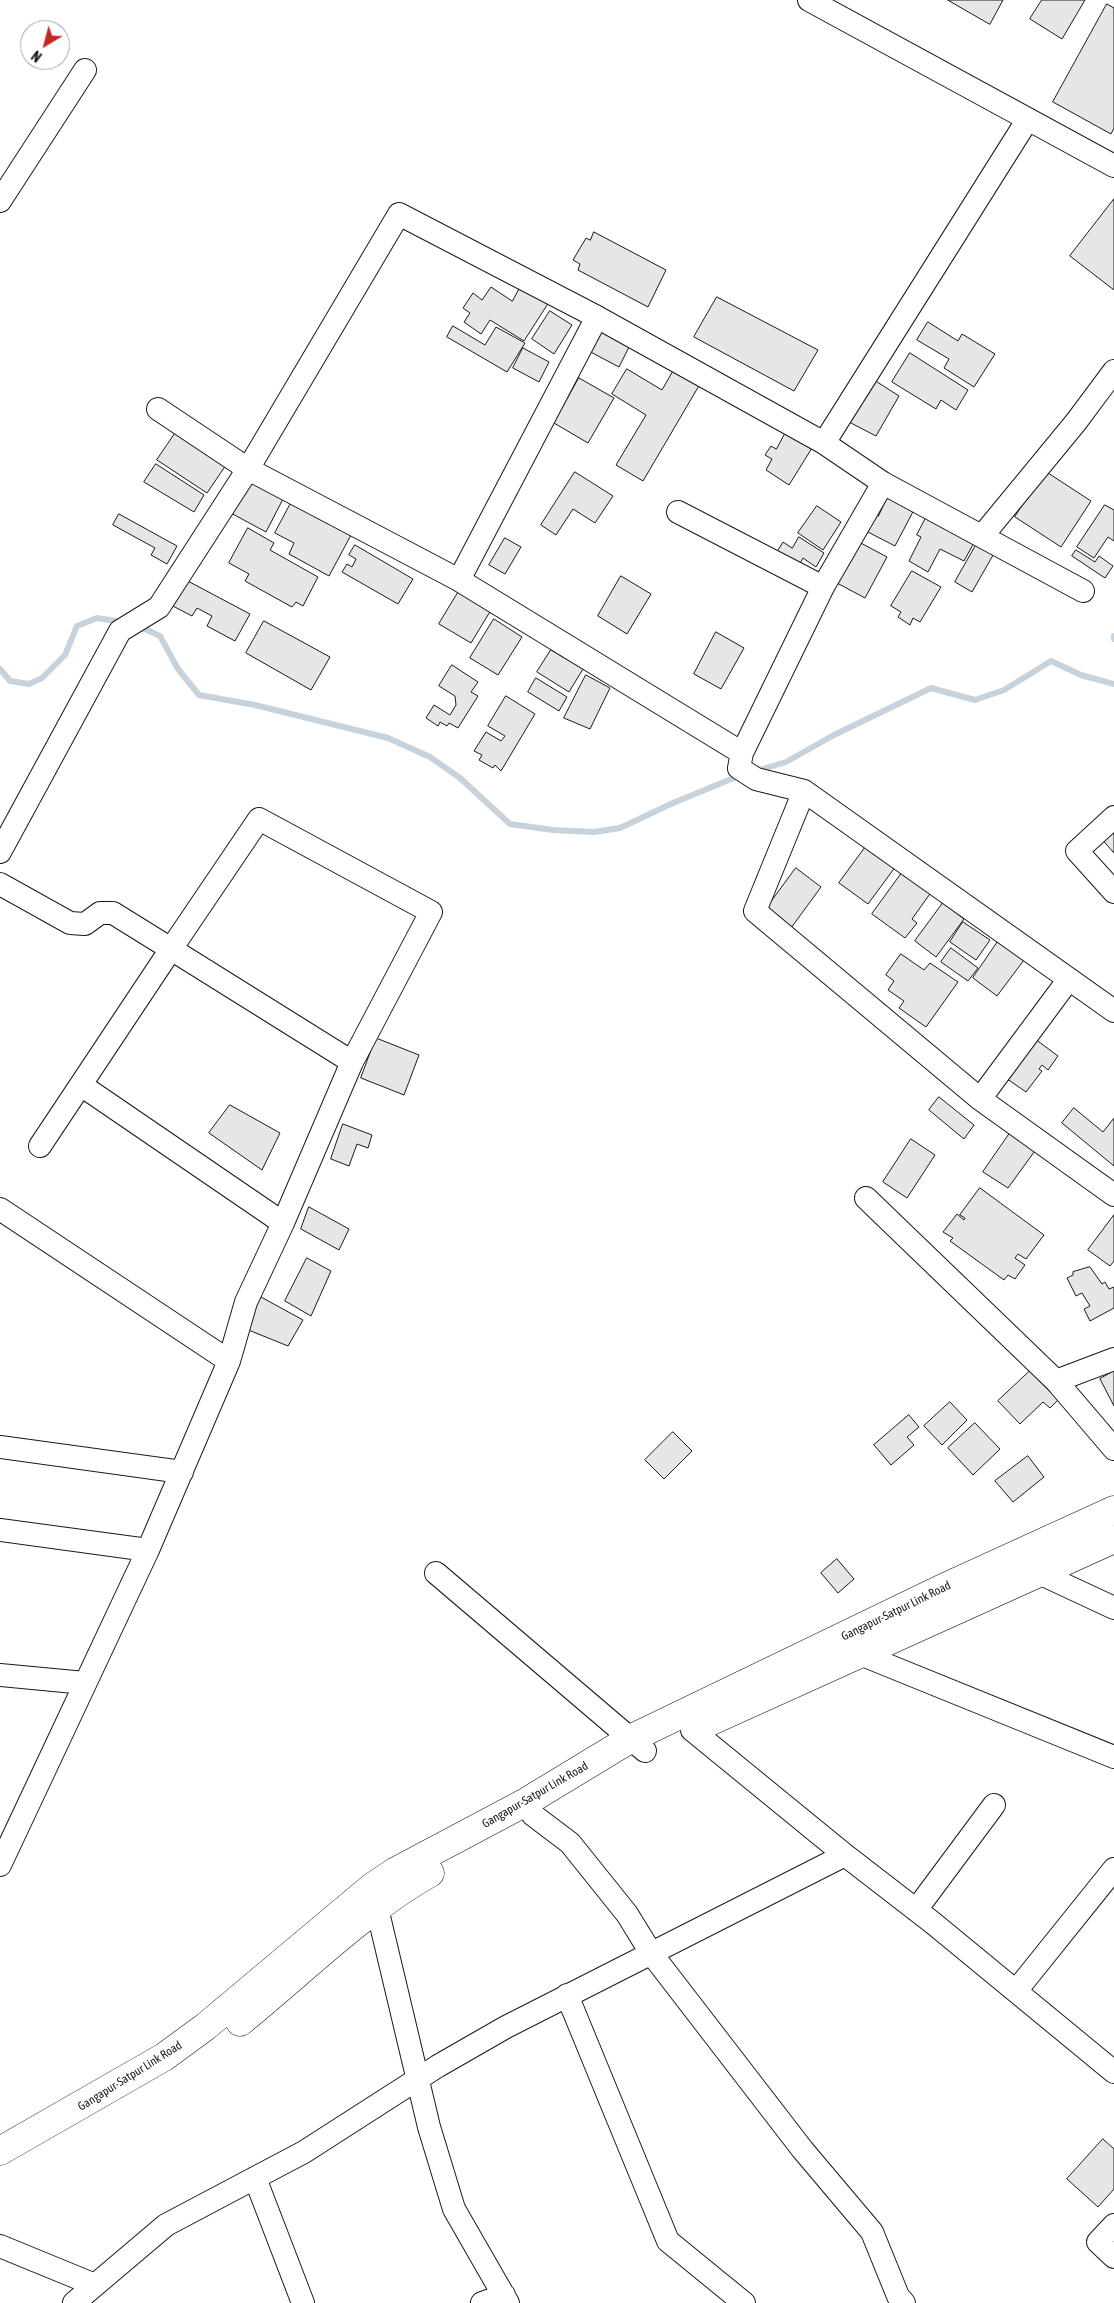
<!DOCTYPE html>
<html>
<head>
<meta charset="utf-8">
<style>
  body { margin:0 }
  #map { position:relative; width:1114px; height:2303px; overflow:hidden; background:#fff; font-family:"Asap Condensed",sans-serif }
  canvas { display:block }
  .north { position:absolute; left:20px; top:20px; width:50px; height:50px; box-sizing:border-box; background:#fff; border:1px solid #a3a3a3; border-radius:50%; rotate:217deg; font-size:14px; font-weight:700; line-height:20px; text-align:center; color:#1a1a1a }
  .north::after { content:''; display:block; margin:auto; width:18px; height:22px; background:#c62828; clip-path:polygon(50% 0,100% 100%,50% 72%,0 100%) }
</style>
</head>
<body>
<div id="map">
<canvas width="1114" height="2303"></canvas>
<div class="north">N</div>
</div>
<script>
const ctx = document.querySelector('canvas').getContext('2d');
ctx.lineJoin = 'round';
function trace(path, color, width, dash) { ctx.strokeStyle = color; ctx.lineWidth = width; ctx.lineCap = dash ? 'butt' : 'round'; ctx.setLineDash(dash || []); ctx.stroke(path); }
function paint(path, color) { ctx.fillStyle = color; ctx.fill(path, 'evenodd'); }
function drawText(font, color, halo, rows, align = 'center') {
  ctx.font = font + ' "Asap Condensed",sans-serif'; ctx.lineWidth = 4; ctx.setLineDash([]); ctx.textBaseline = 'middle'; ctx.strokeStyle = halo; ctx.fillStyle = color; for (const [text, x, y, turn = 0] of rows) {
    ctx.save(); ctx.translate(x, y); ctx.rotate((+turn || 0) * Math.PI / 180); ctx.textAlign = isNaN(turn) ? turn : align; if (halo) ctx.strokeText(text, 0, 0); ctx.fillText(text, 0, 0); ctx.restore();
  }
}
const stream = new Path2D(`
  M 138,626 L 160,636 L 178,669 L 199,695 L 255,705 L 388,738 L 430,757 L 460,778 L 510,824 L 553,830 L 594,832 L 620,828 L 673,803 L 741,775
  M 1114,636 L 1114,639
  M 0,669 L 10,681 L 29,684 L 42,678 L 65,655 L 77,626 L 97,618 L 121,622
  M 756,771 L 786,762 L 834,735 L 931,688 L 975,700 L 1004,690 L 1051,661 L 1081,675 L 1114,684`);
const building = new Path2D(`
  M 948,0 L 1003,0 L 990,24 Z
  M 1042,0 L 1085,0 L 1062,39 L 1030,19 Z
  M 1107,4 L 1114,8 L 1114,128 L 1111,134 L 1053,102 Z
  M 1114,199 L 1114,290 L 1070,256 Z
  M 594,232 L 666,270 L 648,307 L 578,270 L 580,264 L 573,260 L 586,238 L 590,240 Z
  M 522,284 L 549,302 L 524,341 L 490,320 L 481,334 L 464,322 L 470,313 L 463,308 L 473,293 L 482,300 L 491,287 L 512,301 Z
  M 717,297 L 818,350 L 794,391 L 694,337 Z
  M 550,311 L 572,325 L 554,354 L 532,339 Z
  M 928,322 L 958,341 L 962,334 L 995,354 L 974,387 L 944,368 L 949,359 L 917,340 Z
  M 453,326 L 485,345 L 496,327 L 525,343 L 507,372 L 447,337 Z
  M 601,327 L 631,343 L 619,367 L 585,349 Z
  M 523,348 L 549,362 L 539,382 L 513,368 Z
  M 910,353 L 968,390 L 956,410 L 941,400 L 936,409 L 892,382 Z
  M 627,369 L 662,390 L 674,369 L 700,384 L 643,481 L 616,465 L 646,415 L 612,394 Z
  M 579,378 L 614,398 L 588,443 L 554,423 Z
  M 871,378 L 899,396 L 876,436 L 847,421 Z
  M 176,432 L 226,465 L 207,493 L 157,460 Z
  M 786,432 L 812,448 L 789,485 L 766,470 L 772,459 L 765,455 L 771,446 L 776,449 Z
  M 156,464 L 204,495 L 194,512 L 144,482 Z
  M 1045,471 L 1091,501 L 1061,547 L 1015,517 Z
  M 575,472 L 613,496 L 595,523 L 573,509 L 556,535 L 541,525 Z
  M 246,479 L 283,499 L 266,532 L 229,512 Z
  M 890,492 L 916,506 L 895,546 L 866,531 L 875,514 L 878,516 Z
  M 291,503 L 351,535 L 329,576 L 289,554 L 294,543 L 275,533 Z
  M 1105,505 L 1114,510 L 1114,541 L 1108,537 L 1094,558 L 1077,547 Z
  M 817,506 L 841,522 L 823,550 L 798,533 Z
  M 929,512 L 977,537 L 964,561 L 940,549 L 928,572 L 909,561 L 921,537 L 917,535 Z
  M 119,514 L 177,546 L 167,564 L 151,555 L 155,548 L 113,525 Z
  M 248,528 L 274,543 L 270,550 L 318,577 L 303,606 L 296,602 L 292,607 L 245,581 L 249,574 L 229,563 Z
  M 799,537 L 824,553 L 816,567 L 803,558 L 797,569 L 775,555 L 783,542 L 792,548 Z
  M 505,538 L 521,547 L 505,574 L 489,565 Z
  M 979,540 L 996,550 L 972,592 L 955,582 Z
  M 859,542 L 887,557 L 865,598 L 837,583 Z
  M 355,545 L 413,579 L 398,604 L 342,572 L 347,564 L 352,567 L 356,559 L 349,555 Z
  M 1076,550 L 1095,562 L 1099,556 L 1113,566 L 1105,578 L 1072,556 Z
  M 912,571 L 941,587 L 920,622 L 913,618 L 910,625 L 898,617 L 901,612 L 891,606 Z
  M 621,576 L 651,594 L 627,634 L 598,616 Z
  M 184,579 L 250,614 L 235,641 L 207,626 L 212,616 L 197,608 L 192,616 L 171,605 Z
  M 459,591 L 491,610 L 471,643 L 439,624 Z
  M 494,619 L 522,637 L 498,675 L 470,658 Z
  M 264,621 L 330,657 L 311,690 L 246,653 Z
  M 716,632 L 744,648 L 721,689 L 694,674 Z
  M 551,650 L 583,669 L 569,692 L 537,672 Z
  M 452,665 L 478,682 L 471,692 L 478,696 L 458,728 L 449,723 L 447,726 L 440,722 L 438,726 L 426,718 L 434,705 L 450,715 L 456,705 L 455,696 L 439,686 Z
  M 586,675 L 610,688 L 590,729 L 564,718 Z
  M 536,678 L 567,697 L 559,711 L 528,692 Z
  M 506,696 L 535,714 L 501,771 L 495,765 L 493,768 L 479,760 L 482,755 L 474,751 L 486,732 L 501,741 L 505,736 L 488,726 Z
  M 1114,827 L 1114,853 L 1100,837 Z
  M 867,845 L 896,866 L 868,904 L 839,883 Z
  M 796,868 L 821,887 L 791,928 L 766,909 Z
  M 904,870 L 932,891 L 912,919 L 917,923 L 905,938 L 872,914 Z
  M 943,903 L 964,919 L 936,957 L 915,941 Z
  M 963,922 L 990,940 L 976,960 L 950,942 Z
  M 1001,937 L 1027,956 L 997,996 L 973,978 Z
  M 951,948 L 978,968 L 968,981 L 941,962 Z
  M 901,954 L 924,970 L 930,963 L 958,982 L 926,1027 L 899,1008 L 904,1001 L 888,990 L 894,981 L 886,975 Z
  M 1031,1036 L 1058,1056 L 1048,1070 L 1042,1065 L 1039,1069 L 1042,1071 L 1026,1092 L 1003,1076 Z
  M 376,1038 L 419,1055 L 404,1095 L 361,1078 Z
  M 939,1097 L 974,1125 L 964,1139 L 929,1110 Z
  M 230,1105 L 280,1133 L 262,1170 L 209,1133 Z
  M 1074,1108 L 1103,1132 L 1114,1118 L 1114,1166 L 1062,1123 Z
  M 343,1124 L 372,1135 L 368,1148 L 357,1144 L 349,1166 L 331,1159 Z
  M 1012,1130 L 1037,1148 L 1008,1188 L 983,1172 Z
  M 911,1139 L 935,1155 L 907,1198 L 883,1182 Z
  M 980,1188 L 1044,1235 L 1026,1259 L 1018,1254 L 1015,1258 L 1025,1265 L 1015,1279 L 1008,1275 L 1004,1280 L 950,1241 L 953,1238 L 943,1232 L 957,1214 L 964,1220 L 965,1218 L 960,1215 Z
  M 309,1207 L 349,1229 L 339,1250 L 301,1229 Z
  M 1114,1215 L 1114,1261 L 1110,1266 L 1088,1250 Z
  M 307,1258 L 331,1271 L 311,1316 L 285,1301 Z
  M 1090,1267 L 1102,1284 L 1105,1282 L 1109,1289 L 1114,1287 L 1114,1308 L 1090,1321 L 1084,1309 L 1090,1306 L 1082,1293 L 1076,1296 L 1067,1278 L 1073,1275 L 1073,1272 Z
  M 261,1297 L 303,1320 L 288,1346 L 246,1329 Z
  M 1030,1371 L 1058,1400 L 1050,1408 L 1043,1402 L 1020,1424 L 998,1401 Z
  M 1114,1371 L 1114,1406 L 1100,1379 Z
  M 950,1402 L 967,1420 L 942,1445 L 924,1426 Z
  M 909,1415 L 919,1427 L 907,1437 L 914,1445 L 891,1465 L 874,1445 Z
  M 975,1423 L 1000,1449 L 973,1475 L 948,1448 Z
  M 673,1432 L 692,1451 L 664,1479 L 645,1460 Z
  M 1028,1456 L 1044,1477 L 1013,1502 L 995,1481 Z
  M 837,1559 L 854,1579 L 838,1593 L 821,1573 Z
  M 1103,2139 L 1114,2149 L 1114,2189 L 1098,2207 L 1067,2179 Z`);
const minor = new Path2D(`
  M 809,0 L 1114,166
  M 0,201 L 85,70
  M 158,409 L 248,469 L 459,580 L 742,753 L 739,768 L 756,779 L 804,791 L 1114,1011
  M 824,443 L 1028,119
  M 678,512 L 823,587
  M 983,535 L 1076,422 L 1114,371
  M 459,580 L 597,317
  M 742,753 L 823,587 L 883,483
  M 804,791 L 755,911 L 980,1099 L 1114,1195
  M 1114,817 L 1077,851 L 1114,892
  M 0,852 L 120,631 L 159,607 L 248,469 L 399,214 L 597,317 L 824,443 L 883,483 L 1083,591
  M 0,884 L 70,923 L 85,924 L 100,913 L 113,913 L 171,949 L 40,1146
  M 81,1085 L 283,1223
  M 980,1099 L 1069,979
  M 866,1198 L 1056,1381 L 1114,1449
  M 0,1209 L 229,1361
  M 1056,1381 L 1114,1359
  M 0,1447 L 182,1472
  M 0,1530 L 148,1550
  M 1033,1563 L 1039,1573 L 1114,1608
  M 436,1573 L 645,1751
  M 860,1654 L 1114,1757
  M 0,1675 L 85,1683
  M 692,1730 L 845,1855 L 933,1923 L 1114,2072
  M 526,1802 L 533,1815 L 570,1843 L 627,1914 L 651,1953 L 802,2149 L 872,2232 L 898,2296 L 904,2303
  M 0,1865 L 148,1550 L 229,1361 L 246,1302 L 283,1223 L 352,1062 L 431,912 L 259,819 L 171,949 L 352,1062
  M 377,1908 L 429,2127 L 454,2209 L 508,2303
  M 916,1910 L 994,1805
  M 1016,1991 L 1114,1869
  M 567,1995 L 668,2241 L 744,2303
  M 255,2178 L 303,2303
  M 1114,2225 L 1098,2242 L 1114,2257
  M 0,2246 L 95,2285
  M 74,2303 L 166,2225 L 304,2152 L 438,2066 L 506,2027 L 845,1855
  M 482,2303 L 504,2295`);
const major = new Path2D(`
  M 698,1727 L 1114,1539
  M 240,2022 C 302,1972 361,1912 430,1873
  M 0,2151 L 164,2057 L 205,2027 L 372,1887 L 396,1871 L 526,1802 L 630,1739 L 945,1587 L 1114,1510`);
const streetNames = [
  ["Gangapur-Satpur Link Road",896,1611,-26],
  ["Gangapur-Satpur Link Road",535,1795,-30],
  ["Gangapur-Satpur Link Road",130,2076,-32]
];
trace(stream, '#c6d2dc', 6);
paint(building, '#e6e6e6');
trace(building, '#1a1a1a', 1);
trace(minor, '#1a1a1a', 24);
trace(major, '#1a1a1a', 29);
trace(minor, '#fff', 22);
trace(major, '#fff', 28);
drawText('12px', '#1a1a1a', '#fff', streetNames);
</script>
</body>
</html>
